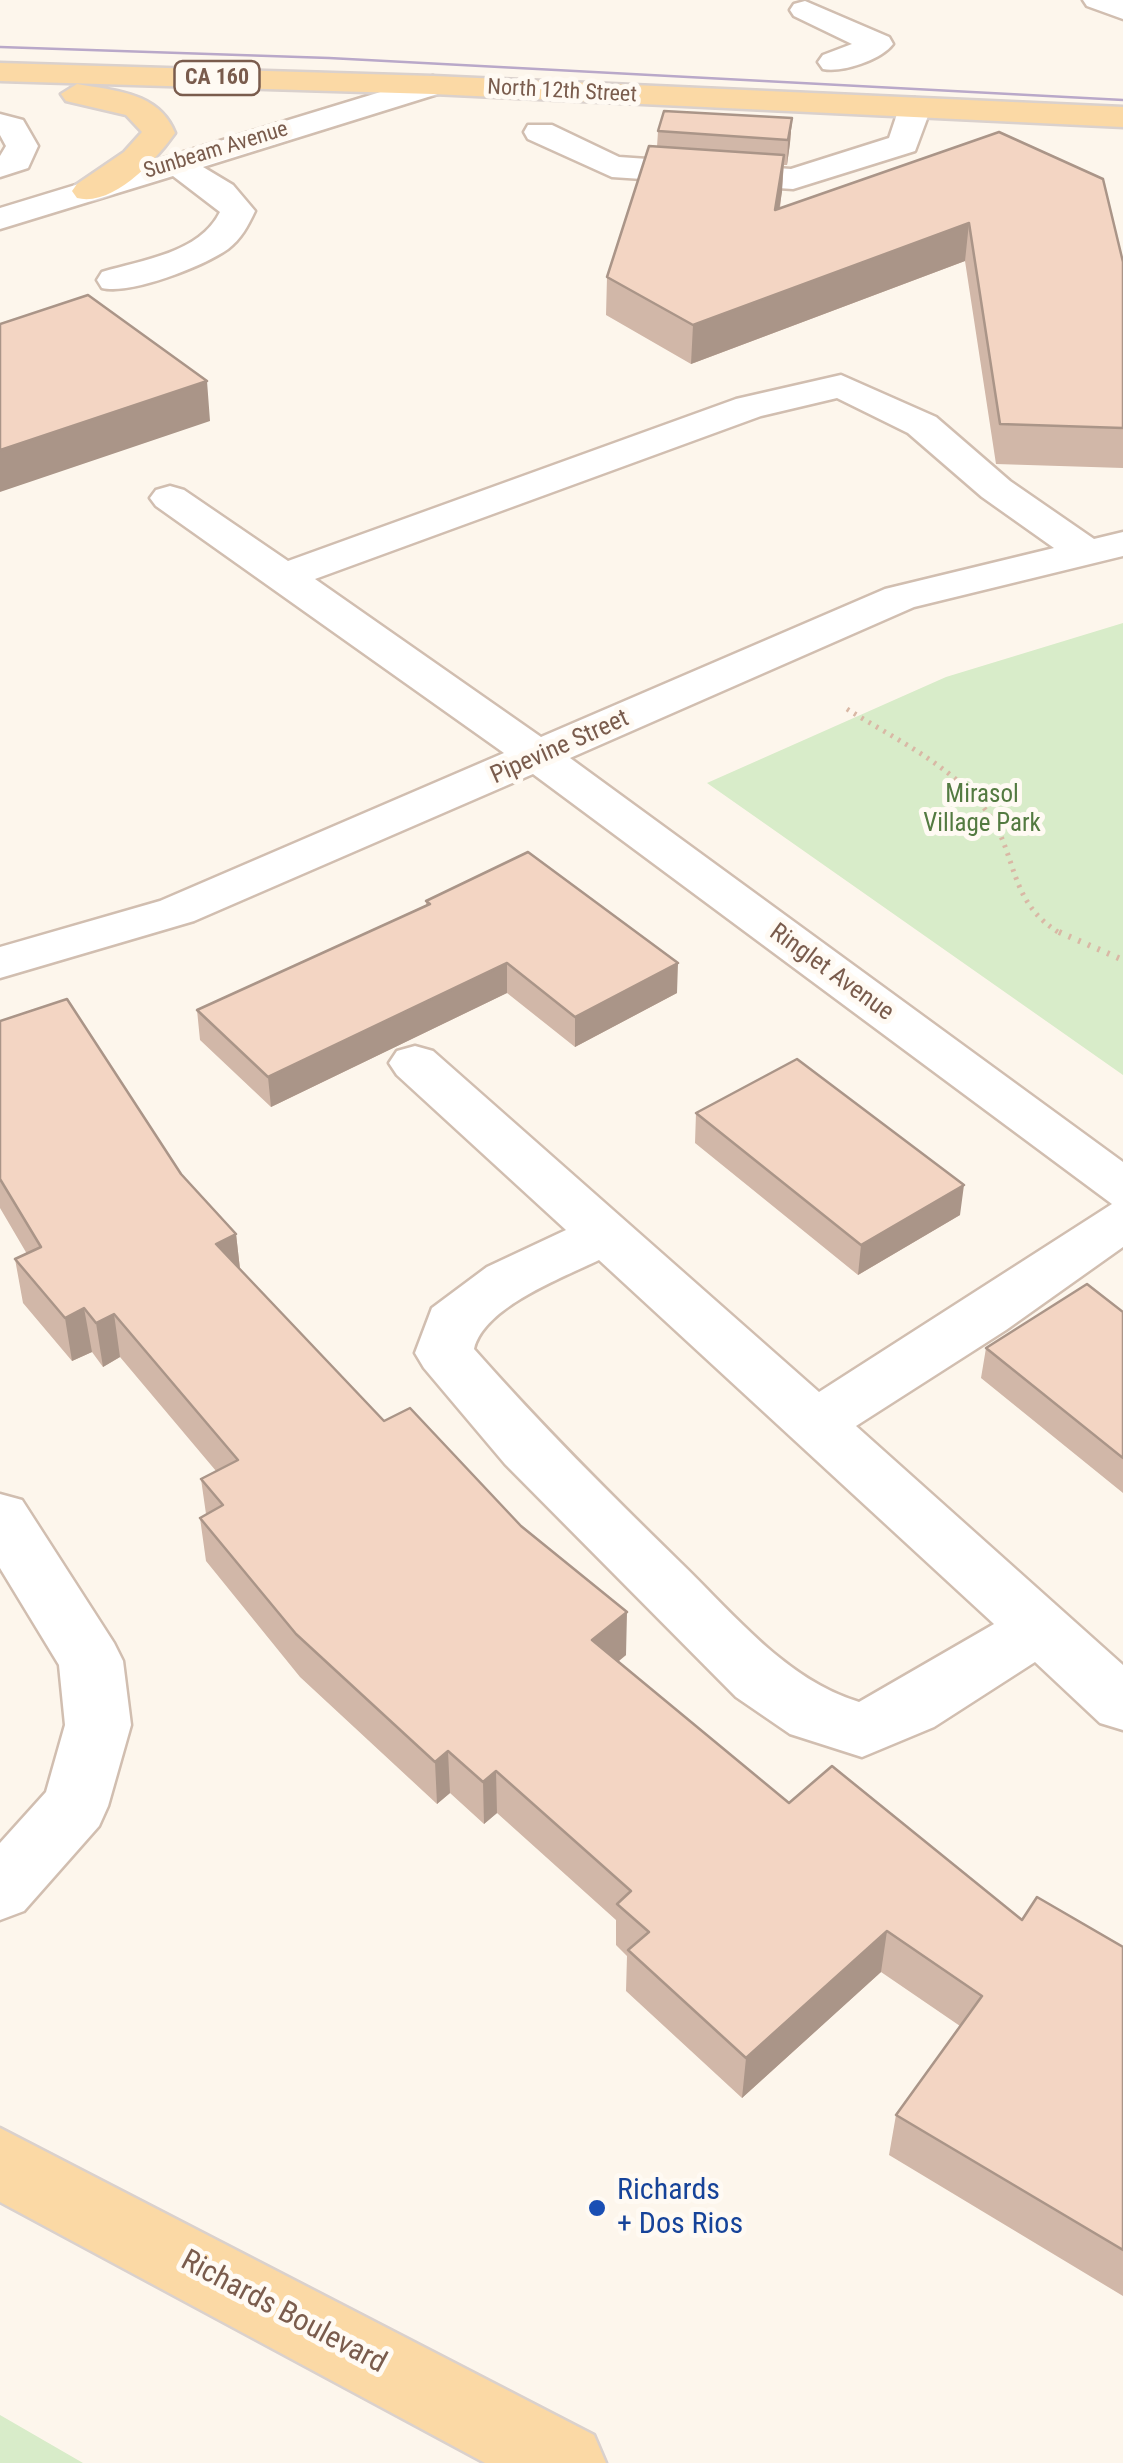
<!DOCTYPE html>
<html>
<head>
<meta charset="utf-8">
<style>
  body { margin:0 }
  canvas { display:block; background:#fdf6ec }
</style>
</head>
<body>
<canvas width="1123" height="2463"></canvas>
<script>
const ctx = document.querySelector('canvas').getContext('2d');
ctx.lineJoin = 'round';
function paint(path, color) { ctx.fillStyle = color; ctx.fill(path, 'evenodd'); }
function trace(path, color, width, dash) { ctx.strokeStyle = color; ctx.lineWidth = width; ctx.lineCap = dash ? 'butt' : 'round'; ctx.setLineDash(dash || []); ctx.stroke(path); }
function drawText(font, color, halo, rows, align = 'center') {
  ctx.font = font + ' "Roboto Condensed",sans-serif'; ctx.lineWidth = 10; ctx.setLineDash([]); ctx.textBaseline = 'middle'; ctx.strokeStyle = halo; ctx.fillStyle = color; for (const [text, x, y, turn = 0] of rows) {
    ctx.save(); ctx.translate(x, y); ctx.rotate((+turn || 0) * Math.PI / 180); ctx.textAlign = isNaN(turn) ? turn : align; if (halo) ctx.strokeText(text, 0, 0); ctx.fillText(text, 0, 0); ctx.restore();
  }
}
const green = new Path2D(`
  M 1123,623 L 1123,1075 L 707,783 L 946,677 Z
  M 0,2415 L 83,2463 L 0,2463 Z`);
const pathFar1 = new Path2D(`
  M 847,709 C 893,738 949,764 984,808 C 1020,853 1005,902 1063,935`);
const path = new Path2D(`
  M 1059,932 L 1123,960`);
const minor = new Path2D(`
  M 1083,0 L 1123,0 L 1123,19 L 1087,6 Z
  M 805,1 L 889,37 L 893,44 C 881,60 842,73 823,69 L 818,62 L 823,55 L 852,44 L 794,16 L 790,10 L 794,4 Z
  M 433,76 L 449,85 L 444,92 L 203,167 L 233,185 L 255,211 C 248,226 241,239 228,249 C 204,266 131,295 102,288 L 97,280 L 102,272 C 142,260 200,253 220,212 L 173,176 L 0,229 L 0,208 Z
  M 915,98 L 931,108 L 915,151 L 793,189 L 612,177 L 528,139 L 524,132 L 528,125 L 552,125 L 619,157 L 791,169 L 889,138 L 899,108 Z
  M 0,114 L 23,120 L 38,146 L 28,168 L 0,177 L 0,156 L 6,146 L 0,135 Z
  M 841,375 L 936,417 L 1010,481 L 1094,539 L 1123,532 L 1123,556 L 914,607 L 570,758 L 1123,1162 L 1123,1247 L 1006,1330 L 856,1426 L 1123,1665 L 1123,1730 L 1100,1723 L 1035,1662 L 934,1727 L 862,1757 L 790,1734 L 736,1697 L 505,1464 L 424,1368 L 415,1353 L 432,1308 L 487,1267 L 566,1230 L 397,1075 L 389,1063 L 397,1051 L 415,1046 L 433,1051 L 819,1392 L 1112,1204 L 533,774 L 194,921 L 0,978 L 0,947 L 160,901 L 504,753 L 156,506 L 150,498 L 156,490 L 170,486 L 184,490 L 288,561 L 736,399 ZM 837,398 L 908,433 L 982,497 L 1054,548 L 885,589 L 541,737 L 315,579 L 761,416 ZM 599,1260 L 994,1624 L 859,1702 C 786,1680 734,1614 681,1563 C 609,1493 540,1424 474,1349 C 484,1307 562,1278 599,1260 Z
  M 0,1494 L 22,1500 L 114,1643 L 123,1661 L 131,1725 L 108,1806 L 99,1826 L 24,1911 L 0,1920 L 0,1843 L 46,1792 L 65,1725 L 59,1665 L 0,1568 Z`);
const major = new Path2D(`
  M 0,63 L 433,76 L 1123,107 L 1123,127 L 433,94 L 0,81 Z
  M 77,84 C 115,91 159,92 175,133 C 156,160 113,207 77,198 L 72,191 L 77,184 L 124,152 L 142,132 L 126,115 L 66,101 L 61,94 Z
  M 0,2128 L 594,2435 L 606,2463 L 485,2463 L 0,2202 Z`);
const tram = new Path2D(`
  M 0,47 L 329,58 L 1123,100`);
const wall = new Path2D(`
  M 792,118 L 790,143 L 787,165 L 784,165 L 780,209 L 999,132 L 1123,262 L 1123,468 L 996,464 L 965,261 L 691,364 L 606,315 L 607,277 L 657,147 L 658,131 Z
  M 426,901 L 677,993 L 575,1047 L 507,993 L 271,1107 L 200,1040 L 197,1010 L 426,905 Z
  M 0,1021 L 181,1174 L 236,1234 L 240,1269 L 384,1421 L 626,1655 L 618,1662 L 789,1803 L 1022,1920 L 1123,1947 L 1123,2296 L 889,2155 L 896,2115 L 960,2026 L 881,1972 L 742,2098 L 626,1991 L 627,1956 L 616,1945 L 616,1920 L 497,1813 L 484,1824 L 450,1793 L 437,1804 L 300,1677 L 206,1561 L 200,1518 L 206,1514 L 201,1479 L 216,1471 L 120,1357 L 103,1367 L 92,1352 L 72,1361 L 23,1303 L 15,1259 L 27,1254 L 0,1208 Z
  M 696,1113 L 960,1215 L 858,1275 L 695,1143 Z
  M 1123,1312 L 1123,1493 L 981,1378 L 986,1348 Z`);
const shadedWall = new Path2D(`
  M 792,118 L 790,143 L 787,165 L 788,140 Z
  M 784,155 L 782,192 L 773,248 L 775,210 Z
  M 969,223 L 965,261 L 691,364 L 693,325 Z
  M 207,381 L 210,421 L 0,492 L 0,450 Z
  M 507,963 L 507,993 L 271,1107 L 268,1077 Z
  M 678,963 L 677,993 L 575,1047 L 575,1017 Z
  M 964,1185 L 960,1215 L 858,1275 L 861,1245 Z
  M 236,1234 L 241,1278 L 216,1244 Z
  M 84,1308 L 92,1352 L 72,1361 L 65,1318 Z
  M 114,1314 L 120,1357 L 103,1367 L 96,1323 Z
  M 627,1612 L 626,1655 L 591,1683 L 592,1640 Z
  M 448,1751 L 450,1793 L 437,1804 L 435,1762 Z
  M 496,1771 L 497,1813 L 484,1824 L 483,1782 Z
  M 887,1931 L 881,1972 L 742,2098 L 746,2058 Z`);
const building = new Path2D(`
  M 664,111 L 792,118 L 788,140 L 658,131 Z
  M 999,132 L 1103,179 L 1123,262 L 1123,428 L 1000,424 L 969,223 L 693,325 L 607,277 L 649,146 L 784,155 L 775,210 Z
  M 88,295 L 207,381 L 0,450 L 0,324 Z
  M 528,852 L 678,963 L 575,1017 L 507,963 L 268,1077 L 197,1010 L 430,904 L 426,901 Z
  M 67,999 L 181,1174 L 236,1234 L 216,1244 L 384,1421 L 410,1408 L 521,1526 L 627,1612 L 592,1640 L 789,1803 L 832,1766 L 1022,1920 L 1037,1897 L 1123,1947 L 1123,2250 L 896,2115 L 982,1996 L 887,1931 L 746,2058 L 628,1950 L 649,1932 L 617,1904 L 631,1891 L 496,1771 L 483,1782 L 448,1751 L 435,1762 L 296,1634 L 200,1518 L 223,1505 L 201,1479 L 238,1460 L 114,1314 L 96,1323 L 84,1308 L 65,1318 L 15,1259 L 41,1247 L 0,1179 L 0,1021 Z
  M 797,1059 L 964,1185 L 861,1245 L 696,1113 Z
  M 1087,1284 L 1123,1312 L 1123,1458 L 986,1348 Z`);
const markers = [
  [597,2208,10,"#1a4fb4"]
];
const shields = [
  [217,78,85]
];
const shieldNames = [
  ["CA 160",217,78]
];
const farStreetnames = [
  ["North 12th Street",562,92,3],
  ["Sunbeam Avenue",216,151,-17]
];
const streetNames = [
  ["Pipevine Street",560,748,-24],
  ["Ringlet Avenue",831,973,36]
];
const parkNames = [
  ["Mirasol",982,796],
  ["Village Park",982,825]
];
const nearTransitnames = [
  ["Richards",617,2191],
  ["+ Dos Rios",617,2225]
];
const nearStreetnames = [
  ["Richards Boulevard",283,2313,28]
];
paint(green, '#d8ecc9');
trace(minor, '#d1beb0', 5);
trace(major, '#dad1cd', 5);
trace(pathFar1, '#d9b8a5', 5, [2.5, 6]);
trace(path, '#d9b8a5', 6, [2.5, 8]);
paint(minor, '#fff');
paint(major, '#fbd9a5');
trace(tram, '#b9a8c9', 2.5);
paint(wall, '#d1b7a8');
paint(shadedWall, '#aa9588');
paint(building, '#f3d5c3');
trace(building, '#aa9588', 2.5);
for (const [x, y, r, color] of markers) { const dot = new Path2D(); dot.arc(x, y, r, 0, 2 * Math.PI); ctx.fillStyle = color; ctx.fill(dot); trace(dot, '#fffaf3', 4); }
for (const [x, y, w] of shields) { const box = new Path2D(); box.roundRect(x - w / 2, y - 17, w, 34, 8); ctx.fillStyle = '#fffaf3'; ctx.fill(box); trace(box, '#7a5c4d', 2.5); }
drawText('bold 22px', '#7a5c4d', null, shieldNames);
drawText('22px', '#7a5c4d', '#fffaf3', farStreetnames);
drawText('25px', '#7a5c4d', '#fffaf3', streetNames);
drawText('25px', '#537a41', '#fffaf3', parkNames);
drawText('30px', '#164399', '#fffaf3', nearTransitnames, 'left');
drawText('30px', '#7a5c4d', '#fffaf3', nearStreetnames);
</script>
</body>
</html>
